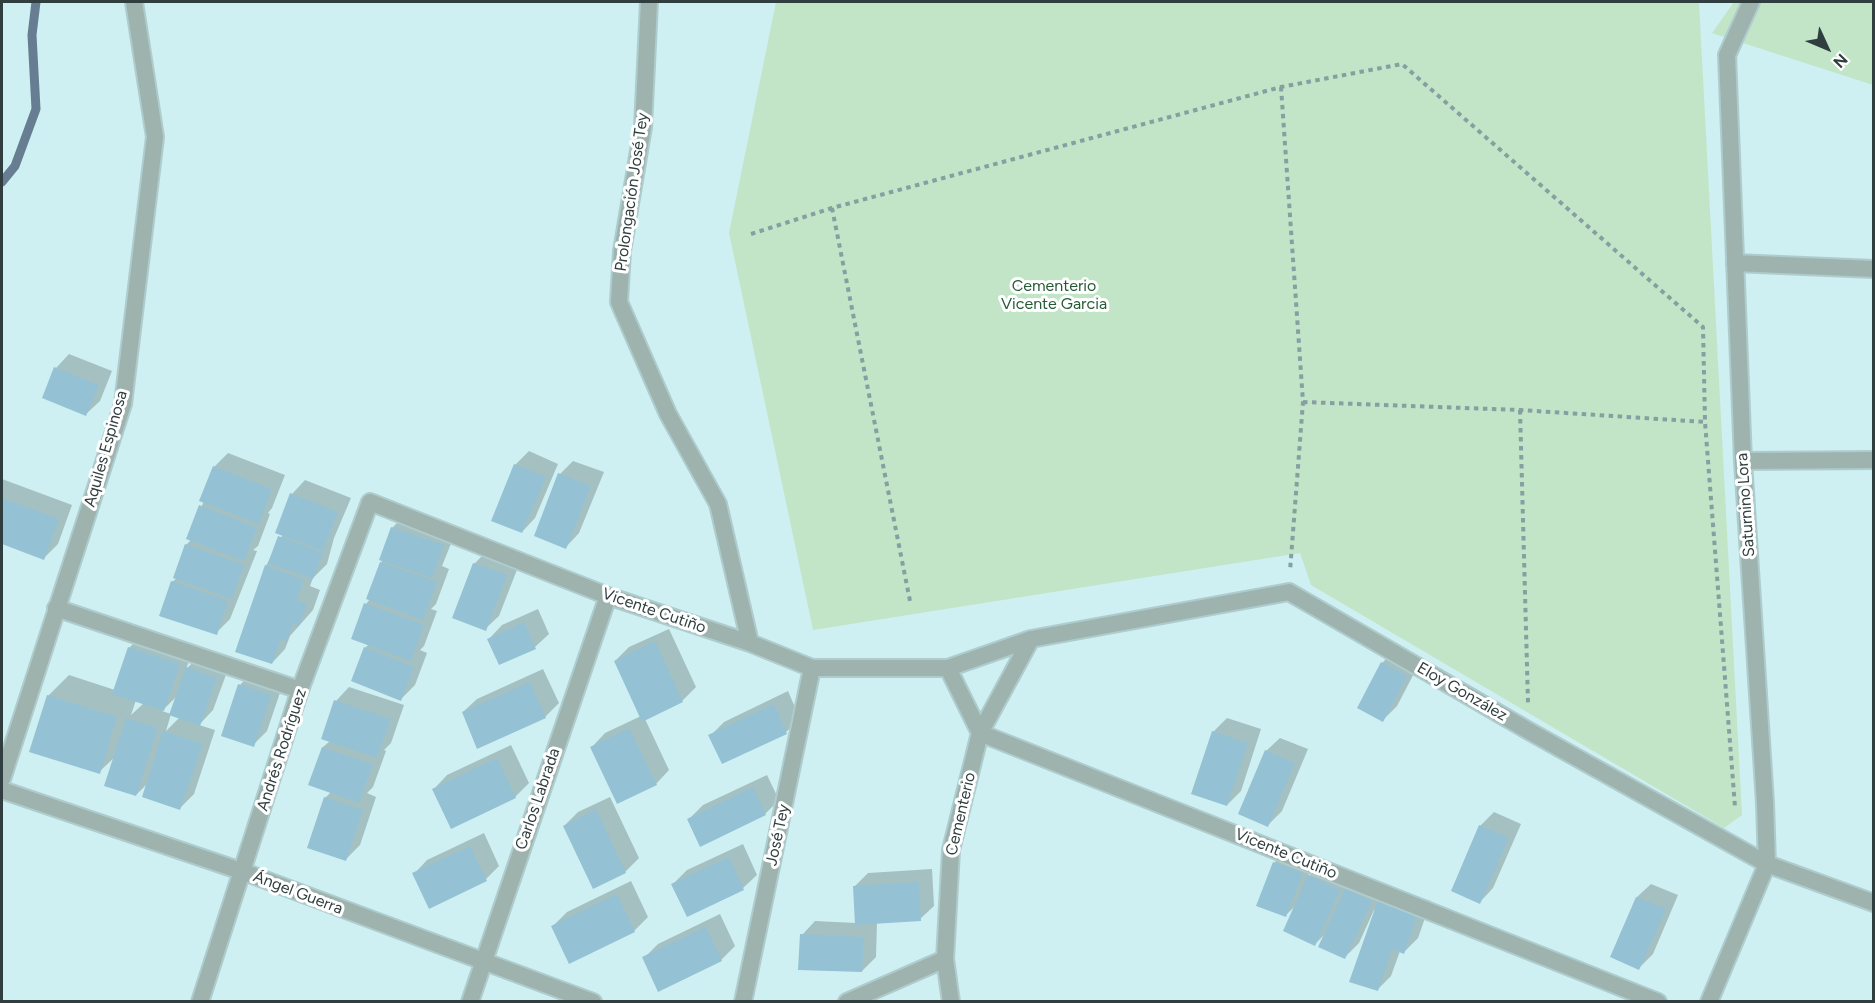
<!DOCTYPE html>
<html>
<head>
<meta charset="utf-8">
<style>
  body { margin:0 }
  #map { position:relative; width:1875px; height:1003px; overflow:hidden; background:#cef0f2; font-family:Figtree,sans-serif }
  canvas { display:block }
  .frame { position:absolute; inset:0; border:3px solid #303e3f; pointer-events:none }
  .north { position:absolute; left:1797px; top:18px; width:60px; height:60px; -webkit-text-stroke:4px #fff; paint-order:stroke; rotate:134deg; font-size:16px; font-weight:700; line-height:24px; text-align:center; color:#303e3f }
  .north::after { content:''; display:block; margin:auto; width:21px; height:27px; background:#303e3f; clip-path:polygon(50% 0,100% 100%,50% 72%,0 100%) }
</style>
</head>
<body>
<div id="map">
<canvas width="1875" height="1003"></canvas>
<div class="frame"></div>
<div class="north">N</div>
</div>
<script>
const ctx = document.querySelector('canvas').getContext('2d');
ctx.lineJoin = 'round';
function paint(path, color) { ctx.fillStyle = color; ctx.fill(path, 'evenodd'); }
function trace(path, color, width, dash) { ctx.strokeStyle = color; ctx.lineWidth = width; ctx.lineCap = dash ? 'butt' : 'round'; ctx.setLineDash(dash || []); ctx.stroke(path); }
function drawText(font, color, halo, rows, align = 'center') {
  ctx.font = font + ' Figtree,sans-serif'; ctx.lineWidth = 6; ctx.setLineDash([]); ctx.textBaseline = 'middle'; ctx.strokeStyle = halo; ctx.fillStyle = color; for (const [text, x, y, turn = 0] of rows) {
    ctx.save(); ctx.translate(x, y); ctx.rotate((+turn || 0) * Math.PI / 180); ctx.textAlign = isNaN(turn) ? turn : align; if (halo) ctx.strokeText(text, 0, 0); ctx.fillText(text, 0, 0); ctx.restore();
  }
}
const green = new Path2D(`
  M 776,2 L 1699,2 L 1742,815 L 1724,828 L 1311,585 L 1300,553 L 813,630 L 729,233 Z
  M 1734,2 L 1873,2 L 1873,85 L 1712,33 Z`);
const shadow = new Path2D(`
  M 69,354 L 112,371 L 100,401 L 86,414 L 56,368 Z
  M 529,451 L 558,464 L 535,518 L 522,532 L 515,465 Z
  M 228,453 L 285,475 L 272,508 L 268,513 L 270,514 L 258,546 L 253,550 L 257,551 L 230,619 L 216,633 L 172,582 L 177,578 L 186,545 L 192,539 L 188,538 L 204,501 L 214,467 Z
  M 573,461 L 604,472 L 579,533 L 566,547 L 560,474 Z
  M 2,479 L 72,505 L 58,544 L 44,558 L 2,542 Z
  M 305,480 L 351,498 L 334,538 L 327,564 L 313,578 L 310,586 L 320,590 L 313,610 L 290,636 L 285,649 L 272,663 L 266,566 L 283,534 L 292,494 Z
  M 406,514 L 456,531 L 442,566 L 449,569 L 436,604 L 431,609 L 437,611 L 424,646 L 420,650 L 427,653 L 415,685 L 401,699 L 365,648 L 369,644 L 366,604 L 370,599 L 392,528 Z
  M 488,550 L 520,562 L 499,616 L 485,629 L 474,564 Z
  M 538,609 L 549,634 L 535,647 L 499,663 L 489,639 L 502,625 Z
  M 669,629 L 696,687 L 682,701 L 645,719 L 669,770 L 656,784 L 592,747 L 605,733 L 641,716 L 615,661 L 629,647 Z
  M 143,634 L 193,650 L 186,669 L 202,654 L 230,664 L 213,710 L 199,725 L 215,730 L 194,794 L 180,808 L 148,783 L 136,795 L 116,756 L 99,772 L 48,696 L 69,675 L 115,690 L 129,648 ZM 178,695 L 180,717 L 166,731 L 171,714 L 162,711 ZM 136,700 L 144,703 L 131,715 Z
  M 1396,649 L 1420,662 L 1397,706 L 1383,720 L 1382,663 Z
  M 543,669 L 559,703 L 545,717 L 463,712 L 477,699 Z
  M 253,671 L 284,681 L 267,731 L 253,745 L 240,685 Z
  M 349,687 L 404,705 L 391,743 L 384,750 L 386,751 L 373,787 L 367,793 L 376,797 L 360,845 L 346,859 L 325,798 L 332,791 L 323,747 L 330,741 L 323,739 L 336,701 Z
  M 788,691 L 800,719 L 786,732 L 723,762 L 710,736 L 724,722 Z
  M 1227,718 L 1261,729 L 1241,791 L 1227,805 L 1213,732 Z
  M 1280,738 L 1308,749 L 1282,811 L 1268,825 L 1266,751 Z
  M 511,745 L 529,783 L 515,797 L 434,789 L 447,775 Z
  M 767,775 L 779,800 L 765,814 L 689,819 L 703,805 Z
  M 610,797 L 639,858 L 625,872 L 593,887 L 564,826 L 578,812 Z
  M 1494,812 L 1521,824 L 1493,888 L 1480,902 L 1480,826 Z
  M 484,833 L 499,866 L 486,879 L 414,874 L 427,860 Z
  M 743,844 L 757,875 L 743,888 L 673,884 L 687,870 Z
  M 1288,849 L 1315,859 L 1308,877 L 1323,862 L 1348,888 L 1360,876 L 1384,887 L 1377,904 L 1393,888 L 1431,901 L 1418,938 L 1404,952 L 1400,951 L 1391,976 L 1377,990 L 1376,910 L 1374,910 L 1359,943 L 1345,957 L 1327,932 L 1315,944 L 1296,905 L 1285,916 L 1274,863 Z
  M 932,869 L 934,906 L 920,919 L 877,922 L 876,957 L 862,971 L 802,935 L 815,921 L 856,923 L 854,887 L 868,873 Z
  M 631,881 L 648,917 L 634,931 L 553,926 L 567,912 Z
  M 1651,884 L 1678,895 L 1653,954 L 1639,968 L 1612,956 L 1637,897 Z
  M 720,914 L 735,946 L 721,960 L 644,958 L 658,944 Z`);
const stream = new Path2D(`
  M 2,182 L 15,166 L 36,109 L 32,35 L 36,2`);
const building = new Path2D(`
  M 54,367 L 99,385 L 86,416 L 42,398 Z
  M 514,464 L 546,477 L 522,533 L 491,521 Z
  M 213,466 L 272,489 L 259,524 L 199,501 Z
  M 558,473 L 591,486 L 566,549 L 534,536 Z
  M 290,493 L 338,512 L 323,551 L 275,533 Z
  M 2,498 L 59,519 L 44,560 L 2,544 Z
  M 199,505 L 257,528 L 244,561 L 186,539 Z
  M 391,527 L 444,545 L 432,578 L 379,560 Z
  M 278,536 L 323,553 L 313,579 L 268,563 Z
  M 185,544 L 244,565 L 232,599 L 173,578 Z
  M 380,562 L 437,582 L 423,620 L 366,599 Z
  M 473,563 L 507,575 L 486,631 L 452,618 Z
  M 265,565 L 304,580 L 297,600 L 307,604 L 299,626 L 293,623 L 287,641 L 281,639 L 272,664 L 235,652 Z
  M 171,581 L 228,601 L 217,635 L 159,616 Z
  M 364,603 L 424,625 L 411,661 L 351,639 Z
  M 524,622 L 536,649 L 499,665 L 487,639 Z
  M 655,641 L 683,702 L 642,722 L 614,661 Z
  M 128,647 L 180,664 L 164,711 L 112,694 Z
  M 364,647 L 414,667 L 401,701 L 351,681 Z
  M 1381,662 L 1407,676 L 1383,722 L 1357,708 Z
  M 186,667 L 217,678 L 200,726 L 169,715 Z
  M 530,682 L 546,718 L 477,749 L 462,712 Z
  M 238,684 L 271,695 L 254,747 L 221,736 Z
  M 47,695 L 117,717 L 100,774 L 29,752 Z
  M 334,700 L 391,719 L 377,758 L 321,739 Z
  M 774,704 L 787,734 L 722,764 L 708,735 Z
  M 126,718 L 158,728 L 136,796 L 104,786 Z
  M 629,728 L 657,785 L 617,804 L 590,747 Z
  M 163,731 L 203,744 L 180,810 L 142,797 Z
  M 1212,731 L 1248,743 L 1227,806 L 1191,794 Z
  M 322,747 L 373,765 L 359,803 L 308,785 Z
  M 1265,750 L 1295,763 L 1268,827 L 1238,814 Z
  M 497,758 L 516,798 L 451,829 L 432,789 Z
  M 753,787 L 766,815 L 700,847 L 687,819 Z
  M 324,797 L 363,810 L 346,861 L 307,848 Z
  M 596,809 L 626,873 L 593,889 L 563,826 Z
  M 1479,825 L 1509,838 L 1480,904 L 1451,891 Z
  M 470,846 L 487,881 L 429,909 L 412,873 Z
  M 729,857 L 744,890 L 687,917 L 671,884 Z
  M 1273,862 L 1303,873 L 1286,917 L 1256,906 Z
  M 1308,875 L 1340,890 L 1315,946 L 1283,931 Z
  M 919,882 L 921,921 L 855,925 L 853,886 Z
  M 1345,889 L 1372,901 L 1345,959 L 1318,947 Z
  M 617,894 L 635,932 L 569,964 L 551,926 Z
  M 1636,897 L 1666,909 L 1639,970 L 1610,957 Z
  M 1378,900 L 1418,914 L 1404,954 L 1392,949 L 1378,991 L 1349,982 Z
  M 706,927 L 722,961 L 658,992 L 642,957 Z
  M 800,934 L 864,937 L 862,972 L 798,970 Z`);
const path = new Path2D(`
  M 1281,87 L 1303,402 L 1290,571
  M 832,208 L 910,601
  M 751,234 L 832,208 L 1281,87 L 1402,64 L 1703,327 L 1705,422 L 1735,807
  M 1303,402 L 1520,410 L 1705,422
  M 1520,410 L 1528,703`);
const service = new Path2D(`
  M 1735,263 L 1874,269
  M 1743,461 L 1874,460
  M 56,608 L 300,690`);
const minor = new Path2D(`
  M 649,2 L 643,127 L 622,251 L 619,302 L 668,414 L 718,504 L 750,643
  M 948,668 L 980,733 L 1658,1002
  M 2,779 L 123,404 L 155,137 L 134,2
  M 200,1002 L 300,690 L 370,502 L 608,596 L 750,643 L 812,668 L 948,668 L 1031,639 L 1289,592 L 1529,731 L 1767,864 L 1874,903
  M 470,1002 L 608,596
  M 743,1002 L 812,668
  M 847,1002 L 945,959
  M 951,1002 L 945,959 L 951,850 L 980,733 L 1031,639`);
const tertiary = new Path2D(`
  M 2,790 L 244,872 L 593,1002
  M 1709,1002 L 1767,864 L 1765,803 L 1743,461 L 1727,55 L 1751,2`);
const streetNames = [
  ["Prolongación José Tey",632,192,-82],
  ["Aquiles Espinosa",106,449,-74],
  ["Saturnino Lora",1746,505,-94],
  ["Vicente Cutiño",654,611,19],
  ["Eloy González",1462,692,30],
  ["Andrés Rodríguez",282,750,-72],
  ["Carlos Labrada",538,799,-71],
  ["Cementerio",961,814,-77],
  ["José Tey",778,835,-78],
  ["Vicente Cutiño",1286,854,22],
  ["Ángel Guerra",298,893,21]
];
const parkNames = [
  ["Cementerio",1054,286],
  ["Vicente Garcia",1054,304]
];
paint(green, '#c2e5c8');
paint(shadow, '#0003');
trace(stream, '#667d92', 9);
paint(building, '#94c1d4');
trace(service, '#aeccce', 20);
trace(minor, '#aeccce', 20);
trace(tertiary, '#aeccce', 20);
trace(path, '#869fa0', 4, [4.5, 4.5]);
trace(service, '#9eb3ad', 16);
trace(minor, '#9eb3ad', 16);
trace(tertiary, '#9eb3ad', 16);
drawText('16px', '#303e3f', '#fff', streetNames);
drawText('16px', '#255a34', '#fff', parkNames);
</script>
</body>
</html>
